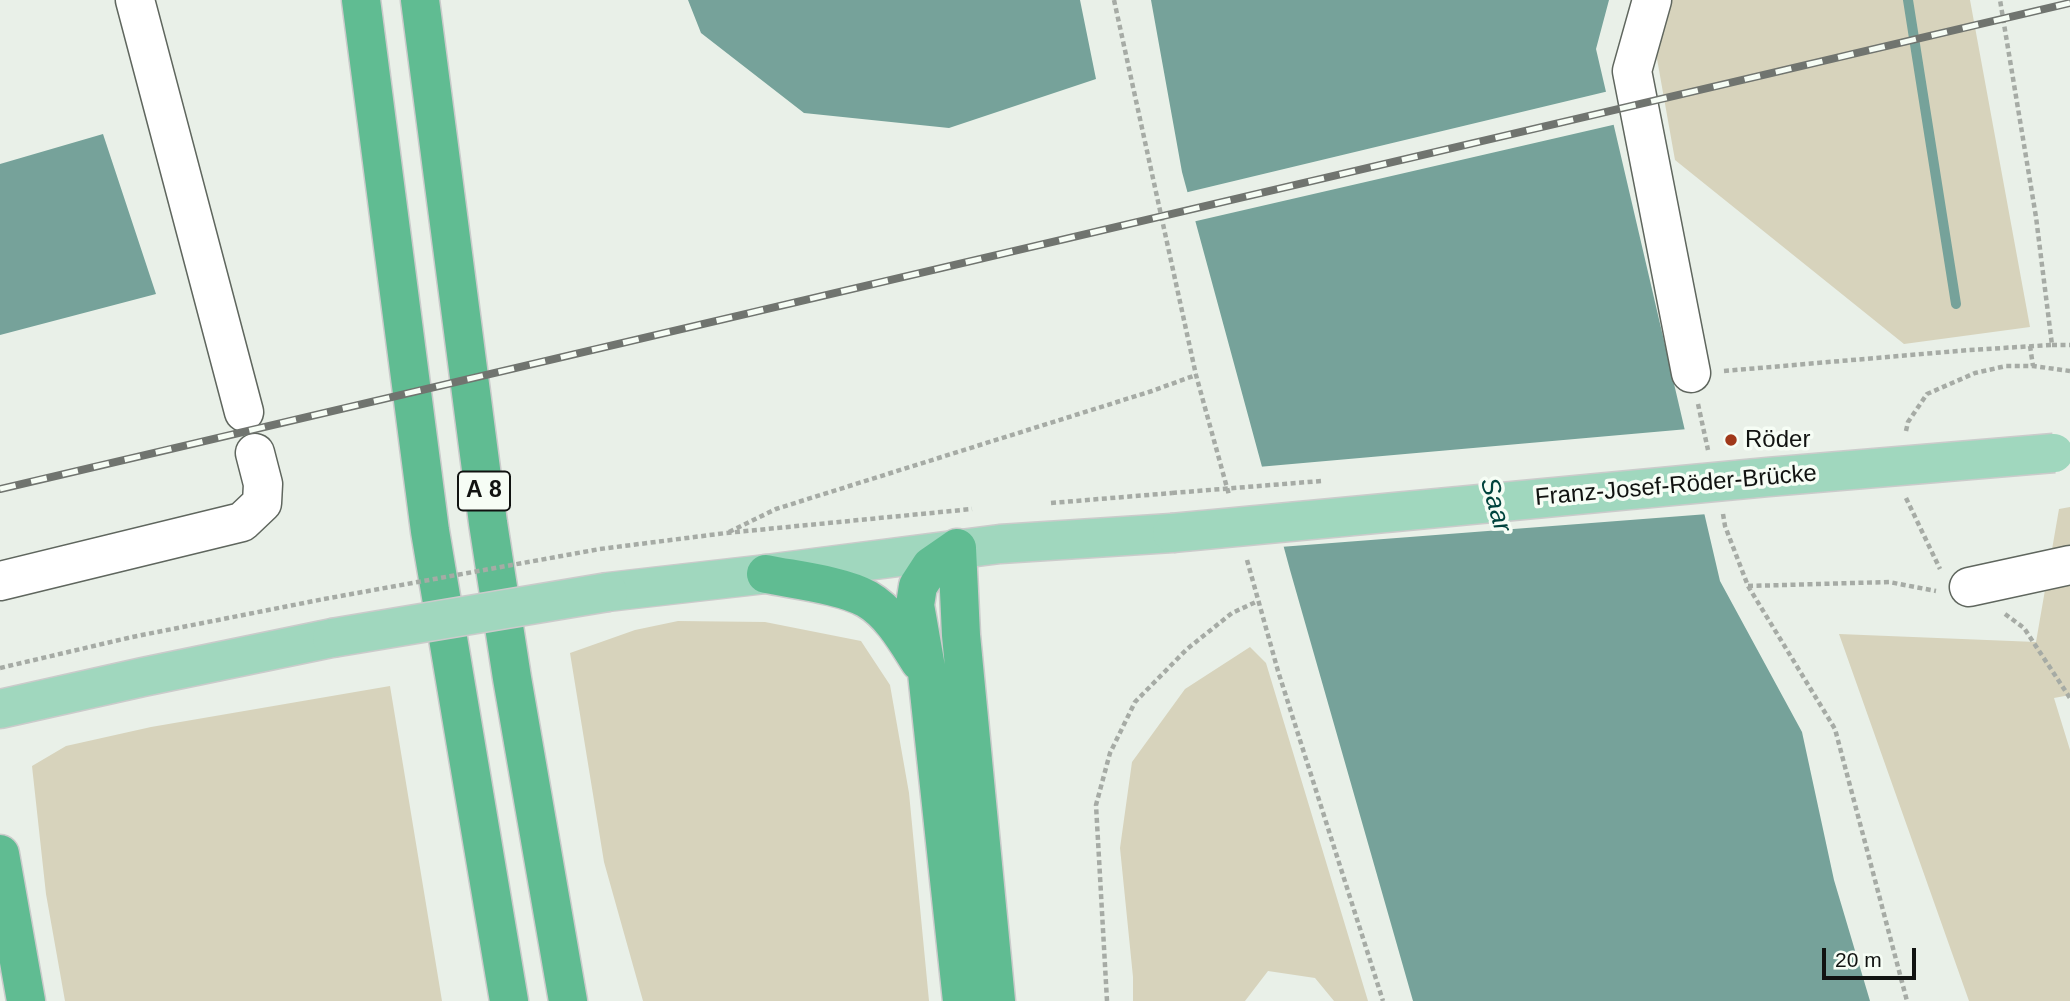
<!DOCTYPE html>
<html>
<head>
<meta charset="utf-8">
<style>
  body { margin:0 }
  #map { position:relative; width:2070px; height:1001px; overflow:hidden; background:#e9f0e8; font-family:Arial,sans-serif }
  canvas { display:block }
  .scale { position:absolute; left:1822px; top:948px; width:94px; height:32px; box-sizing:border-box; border:4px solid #111311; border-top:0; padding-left:9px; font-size:21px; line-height:24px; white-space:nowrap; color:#111311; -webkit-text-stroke:5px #f6fdf5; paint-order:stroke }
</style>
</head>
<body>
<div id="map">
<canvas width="2070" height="1001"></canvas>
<div class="scale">20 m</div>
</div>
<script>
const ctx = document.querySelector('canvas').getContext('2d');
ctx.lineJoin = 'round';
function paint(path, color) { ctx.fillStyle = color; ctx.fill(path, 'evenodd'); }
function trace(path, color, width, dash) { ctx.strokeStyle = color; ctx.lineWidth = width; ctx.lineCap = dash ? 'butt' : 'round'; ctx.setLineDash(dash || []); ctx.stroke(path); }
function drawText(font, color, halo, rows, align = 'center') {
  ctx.font = font + ' Arial,sans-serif'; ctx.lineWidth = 7; ctx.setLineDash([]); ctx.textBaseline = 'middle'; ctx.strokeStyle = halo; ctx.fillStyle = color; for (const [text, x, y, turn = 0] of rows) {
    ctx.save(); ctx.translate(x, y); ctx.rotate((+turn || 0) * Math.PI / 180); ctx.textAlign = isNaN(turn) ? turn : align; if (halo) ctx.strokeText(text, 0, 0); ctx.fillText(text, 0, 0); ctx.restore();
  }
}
const green = new Path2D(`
  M 1662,0 L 1970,0 L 2030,327 L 1904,344 L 1675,160 L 1654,42 Z
  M 2070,507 L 2070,695 L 2054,698 L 2070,750 L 2070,1001 L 1969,1001 L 1839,634 L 2036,642 L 2059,509 Z
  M 678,621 L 765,622 L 861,641 L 890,685 L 909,793 L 929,1001 L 643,1001 L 604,862 L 570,653 L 635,630 Z
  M 1250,647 L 1266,663 L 1368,1001 L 1334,1001 L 1315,978 L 1268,971 L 1245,1001 L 1133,1001 L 1133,977 L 1120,848 L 1132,762 L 1185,689 Z
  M 390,686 L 442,1001 L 65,1001 L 46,894 L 32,766 L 66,746 L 151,727 Z`);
const water = new Path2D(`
  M 688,0 L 1080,0 L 1096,79 L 949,128 L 804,113 L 701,33 Z
  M 1151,0 L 1609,0 L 1596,49 L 1720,581 L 1802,732 L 1834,880 L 1870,1001 L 1413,1001 L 1290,570 L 1182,172 Z
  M 103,134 L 156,294 L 0,335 L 0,164 Z`);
const pier = new Path2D(`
  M 1609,91 L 1617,124 L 1192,222 L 1184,193 Z
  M 1688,429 L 1708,514 L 1280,547 L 1258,467 Z`);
const stream = new Path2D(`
  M 1908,0 L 1956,304`);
const path = new Path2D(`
  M 1114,0 L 1196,375 L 1229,495
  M 2052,345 L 2070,345
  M 2030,346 L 2033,366
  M 1724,371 L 1969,350 L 2052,345 L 2036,217 L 2000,0
  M 1698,404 L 1708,450
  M 1906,431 L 1908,422 L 1927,394 L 1975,373 L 2006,366 L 2033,366 L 2070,371
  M 1906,498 L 1940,569
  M 1051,503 L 1172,493
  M 1723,514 L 1725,526 L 1748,586 L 1835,729 L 1907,1001
  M 729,532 L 776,509 L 1152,391 L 1196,375
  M 600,549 L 726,533 L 972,509
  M 1247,560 L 1278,671 L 1383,1001
  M 1748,586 L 1889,582 L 1936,591
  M 2005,614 L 2024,628 L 2070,698
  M 0,668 L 132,637 L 324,599
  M 1107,1001 L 1096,805 L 1110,753 L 1135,702 L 1187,649 L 1232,613 L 1258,601`);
const minor = new Path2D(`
  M 135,0 L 244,412
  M 1652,0 L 1632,71 L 1691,373
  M 0,581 L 242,522 L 262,503 L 263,484 L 255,453
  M 1969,587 L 2070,565`);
const major = new Path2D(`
  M 608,592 L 766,574 L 1000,544 L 1172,533
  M 0,709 L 143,677 L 332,638`);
const highway = new Path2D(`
  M 361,0 L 430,531 L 509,1001
  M 420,0 L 488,523 L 512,678 L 568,1001
  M 957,548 L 931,566 L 918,586 L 915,605 L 927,673 L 962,1001
  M 957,548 L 961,635 L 996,1001
  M 766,574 C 795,580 842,585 867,599 C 891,613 906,640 920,662
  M 0,854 L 26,1001`);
const rail = new Path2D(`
  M 0,489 L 2070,3`);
const pathBridge = new Path2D(`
  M 1172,493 L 1321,481
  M 324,599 L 600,549`);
const majorBridge = new Path2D(`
  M 1172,533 L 1768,477 L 2054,453
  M 332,638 L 608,592`);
const markers = [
  [1731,440,7,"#a0381a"]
];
const shields = [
  [484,491,52]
];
const shieldNames = [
  ["A 8",484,491]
];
const poiNames = [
  ["Röder",1745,440]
];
const streetNames = [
  ["Franz-Josef-Röder-Brücke",1676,486,-5]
];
const waterNames = [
  ["Saar",1495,505,74]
];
paint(green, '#d7d3bc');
paint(water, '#76a29a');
paint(pier, '#e9f0e8');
trace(stream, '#76a29a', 10);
trace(minor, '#5f665e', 41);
trace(major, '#cbcbcb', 41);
trace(highway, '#cbcbcb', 41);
trace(path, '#a6aba5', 4.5, [5, 3.5]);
trace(minor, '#fff', 38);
trace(major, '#a0d7be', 38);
trace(highway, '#60bc92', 38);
trace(rail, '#70746f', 8);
trace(rail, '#f6fdf5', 5, [16]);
trace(majorBridge, '#cbcbcb', 41, []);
trace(pathBridge, '#a6aba5', 4.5, [5, 3.5]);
trace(majorBridge, '#a0d7be', 38);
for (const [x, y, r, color] of markers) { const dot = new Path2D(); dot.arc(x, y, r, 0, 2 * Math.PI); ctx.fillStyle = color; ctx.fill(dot); trace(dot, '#f6fdf5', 2.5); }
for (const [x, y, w] of shields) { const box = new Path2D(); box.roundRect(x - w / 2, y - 19.5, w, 39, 5); ctx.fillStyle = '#f6fdf5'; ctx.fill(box); trace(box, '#111311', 2); }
drawText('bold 23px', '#111311', null, shieldNames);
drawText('24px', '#111311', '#f6fdf5', poiNames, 'left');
drawText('24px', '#111311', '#f6fdf5', streetNames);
drawText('italic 26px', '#00443d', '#f6fdf5', waterNames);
</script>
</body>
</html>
